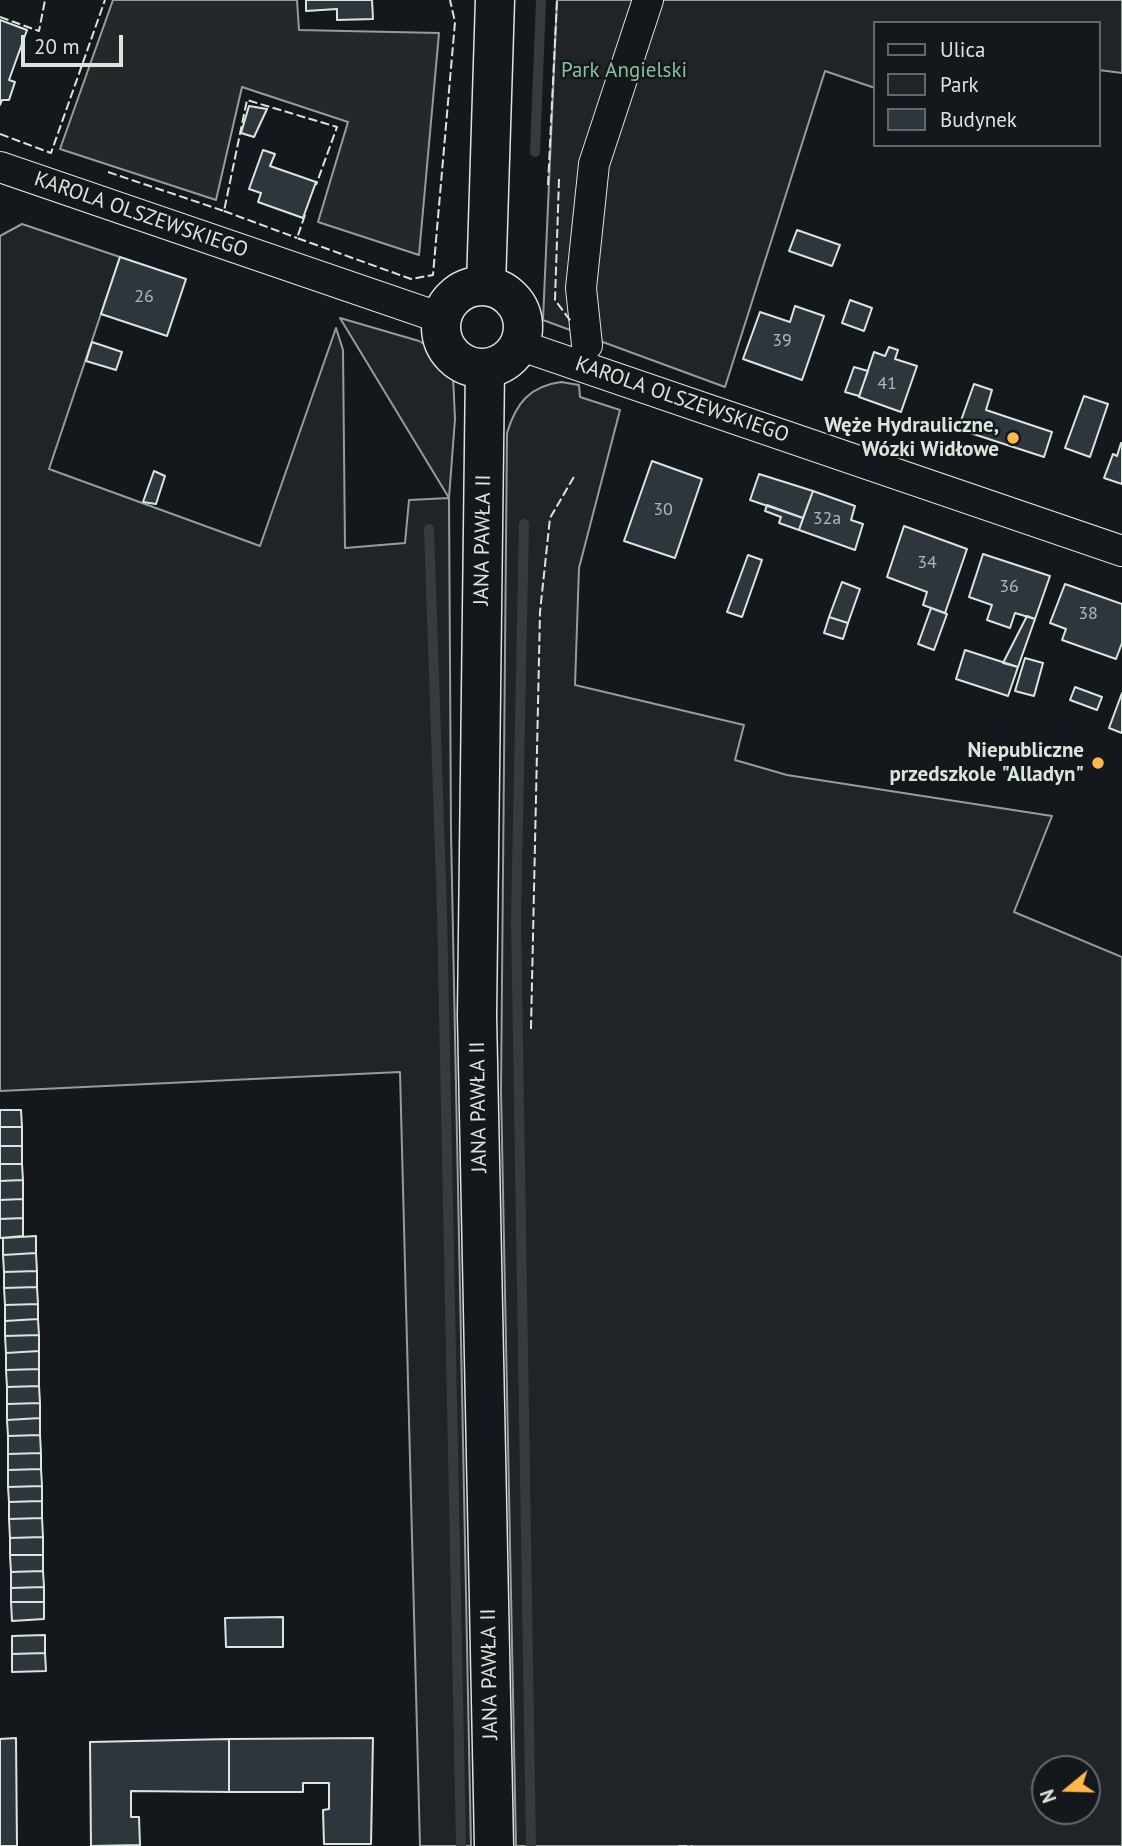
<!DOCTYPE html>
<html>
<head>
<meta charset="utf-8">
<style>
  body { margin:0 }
  #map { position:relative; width:1122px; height:1846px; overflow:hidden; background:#14181c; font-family:"PT Sans",sans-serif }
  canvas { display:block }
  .legend { position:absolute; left:873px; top:21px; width:228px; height:126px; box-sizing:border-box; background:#14181c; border:2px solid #626a69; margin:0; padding:9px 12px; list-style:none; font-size:21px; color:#d8e6dc }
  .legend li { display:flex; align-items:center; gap:14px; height:35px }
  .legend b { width:35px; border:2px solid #626a69 }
  .north { position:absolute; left:1031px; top:1755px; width:70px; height:70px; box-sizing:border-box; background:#14181c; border:2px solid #626a69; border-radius:50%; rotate:251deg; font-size:19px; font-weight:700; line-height:28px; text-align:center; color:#d8e6dc }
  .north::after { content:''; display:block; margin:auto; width:24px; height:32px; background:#ffb74d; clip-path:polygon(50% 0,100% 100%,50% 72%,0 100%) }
  .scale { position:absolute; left:21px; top:35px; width:102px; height:32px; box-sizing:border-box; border:4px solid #d8e6dc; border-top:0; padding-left:9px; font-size:21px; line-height:24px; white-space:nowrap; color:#d8e6dc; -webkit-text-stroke:5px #14181c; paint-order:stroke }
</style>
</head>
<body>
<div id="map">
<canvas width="1122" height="1846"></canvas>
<ul class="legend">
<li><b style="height:9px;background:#14181c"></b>Ulica</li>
<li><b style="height:19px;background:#202428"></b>Park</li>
<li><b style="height:19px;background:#2c363c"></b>Budynek</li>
</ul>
<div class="north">N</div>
<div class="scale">20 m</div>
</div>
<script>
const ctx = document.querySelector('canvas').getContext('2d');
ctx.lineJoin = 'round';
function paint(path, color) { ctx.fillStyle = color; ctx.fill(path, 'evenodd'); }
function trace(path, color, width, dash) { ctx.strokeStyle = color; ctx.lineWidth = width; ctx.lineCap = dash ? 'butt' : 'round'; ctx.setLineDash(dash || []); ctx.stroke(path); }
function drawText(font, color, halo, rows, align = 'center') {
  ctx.font = font + ' "PT Sans",sans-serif'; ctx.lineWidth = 5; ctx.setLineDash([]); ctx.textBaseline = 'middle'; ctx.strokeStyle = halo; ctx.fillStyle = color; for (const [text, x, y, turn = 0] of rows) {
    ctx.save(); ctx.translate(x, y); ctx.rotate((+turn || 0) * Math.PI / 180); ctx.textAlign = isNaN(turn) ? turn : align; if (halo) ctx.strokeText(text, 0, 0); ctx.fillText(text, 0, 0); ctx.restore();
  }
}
const green = new Path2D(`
  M 557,0 L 1122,0 L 1122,73 L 1099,70 L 1099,23 L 875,23 L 875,88 L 825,71 L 725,387 L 543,320 Z
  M 22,224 L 120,257 L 49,469 L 260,546 L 336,328 L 343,350 L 345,548 L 405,543 L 409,500 L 449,498 L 340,318 L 419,341 L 438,352 L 453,375 L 455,419 L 449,498 L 451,832 L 471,1846 L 420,1846 L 400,1072 L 0,1091 L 0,236 Z
  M 561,382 L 579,385 L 580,397 L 620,410 L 579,568 L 575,685 L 744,725 L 735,760 L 787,775 L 1052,816 L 1014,912 L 1122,957 L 1122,1846 L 516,1846 L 501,1090 L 507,433 C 516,403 530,386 561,382 ZM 1045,1769 L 1087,1769 L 1087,1811 L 1045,1811 Z`);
const parking = new Path2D(`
  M 113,0 L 297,0 L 299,30 L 439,33 L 419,255 L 318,222 L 348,122 L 242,87 L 216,200 L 60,149 Z`);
const stream = new Path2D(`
  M 535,152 L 541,0
  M 524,524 L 516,919 L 531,1846
  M 429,529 L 442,911 L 461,1846`);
const building = new Path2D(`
  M 306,0 L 372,0 L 373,19 L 337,20 L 337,9 L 306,11 Z
  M 0,20 L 27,30 L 9,80 L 15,82 L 9,100 L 2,100 L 0,105 Z
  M 249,106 L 267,109 L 254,137 L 241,133 Z
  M 263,150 L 275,154 L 270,166 L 316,182 L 303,218 L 258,202 L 261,193 L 249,189 Z
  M 797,230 L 840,245 L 832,266 L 789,251 Z
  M 120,257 L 186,279 L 167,336 L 101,314 Z
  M 850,300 L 872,308 L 864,331 L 842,323 Z
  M 795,306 L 824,316 L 802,380 L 743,359 L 760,312 L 790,322 Z
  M 92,342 L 122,352 L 116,370 L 86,361 Z
  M 889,347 L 898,350 L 895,359 L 917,366 L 901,412 L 859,397 L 874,352 L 885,356 Z
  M 854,367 L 868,371 L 859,396 L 845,392 Z
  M 974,384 L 992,390 L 986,410 L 1052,432 L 1044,457 L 958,429 Z
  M 1084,396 L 1108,404 L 1090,457 L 1065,448 Z
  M 1121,443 L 1122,443 L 1122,484 L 1104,478 L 1113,454 L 1117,456 Z
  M 652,461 L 702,479 L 675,558 L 624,541 Z
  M 154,471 L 165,476 L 156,504 L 143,502 Z
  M 759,474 L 813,491 L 803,518 L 750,500 Z
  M 813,491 L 855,506 L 851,520 L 863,524 L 855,550 L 799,530 Z
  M 767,505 L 803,518 L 799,530 L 779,523 L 781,517 L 765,511 Z
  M 904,526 L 967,549 L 945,613 L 923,605 L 927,592 L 887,577 Z
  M 983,554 L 1050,576 L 1035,619 L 1015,613 L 1010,628 L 987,620 L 992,605 L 969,597 Z
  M 748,555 L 762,560 L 742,617 L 727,612 Z
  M 842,582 L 860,589 L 848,623 L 829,617 Z
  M 1065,584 L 1122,604 L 1122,643 L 1116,659 L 1062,640 L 1066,629 L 1050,623 Z
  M 931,608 L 947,614 L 934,650 L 918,644 Z
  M 1027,616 L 1035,619 L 1018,667 L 1003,663 Z
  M 829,617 L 848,623 L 843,639 L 824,633 Z
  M 965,650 L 1018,667 L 1008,696 L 956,679 Z
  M 1025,658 L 1043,663 L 1034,696 L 1015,691 Z
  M 1075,687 L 1102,697 L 1097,710 L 1070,700 Z
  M 1122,693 L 1122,733 L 1109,728 Z
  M 0,1110 L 21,1110 L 22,1127 L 0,1127 Z
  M 0,1127 L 22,1127 L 22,1146 L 0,1146 Z
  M 0,1146 L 22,1146 L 22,1164 L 0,1164 Z
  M 0,1164 L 22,1164 L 23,1180 L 0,1181 Z
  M 23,1180 L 23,1199 L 0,1200 L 0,1181 Z
  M 23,1199 L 23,1218 L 0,1219 L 0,1200 Z
  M 23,1218 L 23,1236 L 0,1238 L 0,1219 Z
  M 36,1236 L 36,1253 L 3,1255 L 3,1238 Z
  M 36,1253 L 37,1271 L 4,1272 L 3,1255 Z
  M 37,1271 L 37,1287 L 4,1288 L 4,1272 Z
  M 37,1287 L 38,1304 L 5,1305 L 4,1288 Z
  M 38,1304 L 38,1319 L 5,1321 L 5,1305 Z
  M 38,1319 L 39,1335 L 5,1336 L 5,1321 Z
  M 39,1335 L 39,1351 L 6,1353 L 5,1336 Z
  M 39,1351 L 39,1369 L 6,1370 L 6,1353 Z
  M 39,1369 L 39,1386 L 7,1387 L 6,1370 Z
  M 39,1386 L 40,1403 L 7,1404 L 7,1387 Z
  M 40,1403 L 40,1418 L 7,1420 L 7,1404 Z
  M 40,1418 L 40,1435 L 8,1436 L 7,1420 Z
  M 40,1435 L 41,1453 L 8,1454 L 8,1436 Z
  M 41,1453 L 41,1469 L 8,1470 L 8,1454 Z
  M 41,1469 L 42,1486 L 8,1487 L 8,1470 Z
  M 42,1486 L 42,1501 L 9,1502 L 8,1487 Z
  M 42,1501 L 42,1518 L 9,1519 L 9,1502 Z
  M 42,1518 L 43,1537 L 10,1538 L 9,1519 Z
  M 43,1537 L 43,1555 L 10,1555 L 10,1538 Z
  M 10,1555 L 43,1555 L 43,1571 L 11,1572 Z
  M 43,1571 L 44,1587 L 11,1588 L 11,1572 Z
  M 44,1587 L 44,1602 L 11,1602 L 11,1588 Z
  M 11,1602 L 44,1602 L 44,1619 L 12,1621 Z
  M 283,1617 L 283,1647 L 226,1647 L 225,1618 Z
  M 45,1635 L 45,1653 L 12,1654 L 12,1636 Z
  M 45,1653 L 46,1671 L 12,1672 L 12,1654 Z
  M 16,1738 L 17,1846 L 0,1846 L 0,1739 Z
  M 373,1738 L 371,1844 L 324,1844 L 323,1810 L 329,1809 L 329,1783 L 303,1783 L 303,1792 L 229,1792 L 229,1739 Z
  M 229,1739 L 229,1792 L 131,1791 L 131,1817 L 139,1817 L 140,1845 L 91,1846 L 90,1742 Z`);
const street = new Path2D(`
  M 0,167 L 441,318
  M 519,345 L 1122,551
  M 587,345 L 581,288 L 594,164 L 648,0`);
const primary = new Path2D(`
  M 486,286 L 495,0
  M441 327a41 41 0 1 1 82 0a41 41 0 1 1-82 0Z
  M 485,368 L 477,1015 L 494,1846`);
const fence = new Path2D(`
  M 0,17 L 39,31 L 45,0
  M 0,134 L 51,153 L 105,0
  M 108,172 L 224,211 L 247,100 L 337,127 L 316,185
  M 559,179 L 555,300 L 572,323
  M 548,185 L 557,0
  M 224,211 L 297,238
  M 305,215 L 297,238 L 411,279 L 433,275 L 455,22 L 450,0
  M 531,1029 L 540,612 L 550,518 L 575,475
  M 678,1846 L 693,1846`);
const markers = [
  [1013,438,7,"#ffb74d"],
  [1098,763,7,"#ffb74d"]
];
const numberNames = [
  ["26",144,297],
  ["39",782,341],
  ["41",887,384],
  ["30",663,510],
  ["32a",827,519],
  ["34",927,563],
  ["36",1009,587],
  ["38",1088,614]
];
const parkNames = [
  ["Park Angielski",624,71]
];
const streetNames = [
  ["KAROLA OLSZEWSKIEGO",141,215,19],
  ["KAROLA OLSZEWSKIEGO",682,400,19],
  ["JANA PAWŁA II",483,540,-89],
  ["JANA PAWŁA II",479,1107,-91],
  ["JANA PAWŁA II",490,1674,-91]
];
const poiNames = [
  ["Węże Hydrauliczne,",999,426],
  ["Wózki Widłowe",999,450],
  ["Niepubliczne",1084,751],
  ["przedszkole \"Alladyn\"",1084,775]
];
paint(green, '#202428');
trace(green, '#939e99', 2);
paint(parking, '#24282b');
trace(parking, '#939e99', 2);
trace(stream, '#363b3e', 10);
paint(building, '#2c363c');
trace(building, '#d8e6dc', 2);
trace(street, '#d8e6dc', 32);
trace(primary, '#d8e6dc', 41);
trace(street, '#14181c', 30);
trace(primary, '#14181c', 38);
trace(fence, '#d8e6dc', 2, [9, 3.5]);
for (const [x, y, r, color] of markers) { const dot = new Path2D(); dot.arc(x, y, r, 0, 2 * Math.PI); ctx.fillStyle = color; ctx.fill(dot); trace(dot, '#14181c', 2.5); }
drawText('18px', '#adbab4', null, numberNames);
drawText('21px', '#8ac095', '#14181c', parkNames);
drawText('21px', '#d8e6dc', '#14181c', streetNames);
drawText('bold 21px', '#d8e6dc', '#14181c', poiNames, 'right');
</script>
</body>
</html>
